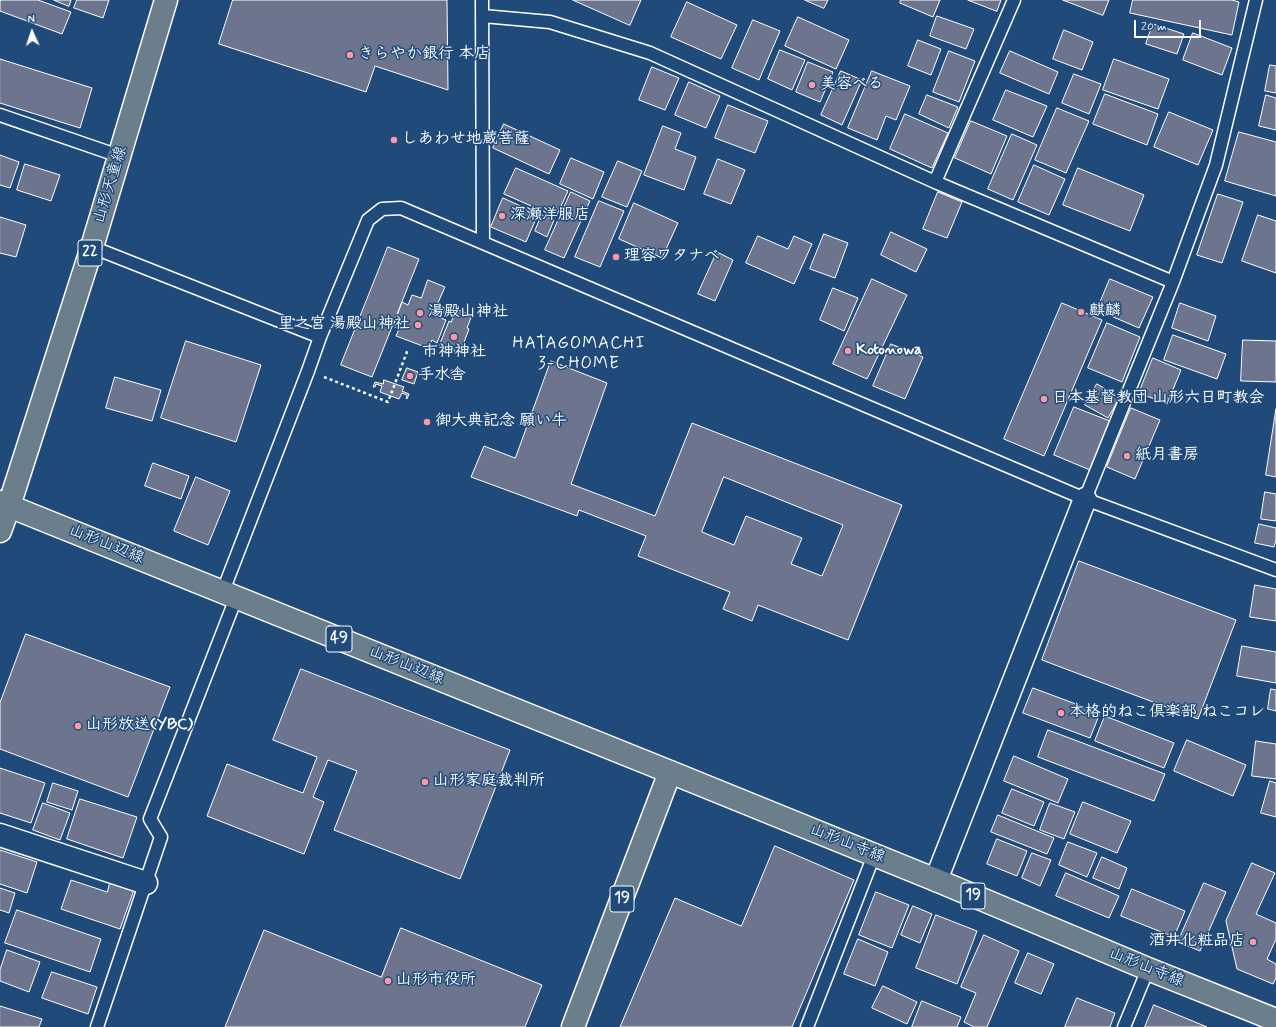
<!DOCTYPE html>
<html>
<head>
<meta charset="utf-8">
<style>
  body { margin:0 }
  #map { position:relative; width:1276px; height:1027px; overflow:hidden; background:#1f4a7a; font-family:Mynerve,sans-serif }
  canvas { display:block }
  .north { position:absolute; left:12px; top:12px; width:40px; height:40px; -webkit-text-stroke:3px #1f4a7a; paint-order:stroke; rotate:357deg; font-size:11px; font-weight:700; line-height:16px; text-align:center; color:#fff }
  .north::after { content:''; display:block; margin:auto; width:14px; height:18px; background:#fff; clip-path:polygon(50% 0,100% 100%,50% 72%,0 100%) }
  .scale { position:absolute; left:1134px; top:20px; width:67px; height:18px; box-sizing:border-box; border:2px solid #fff; border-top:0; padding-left:5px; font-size:12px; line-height:14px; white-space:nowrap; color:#fff; -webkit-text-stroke:3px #1f4a7a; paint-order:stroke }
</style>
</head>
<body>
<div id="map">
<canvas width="1276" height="1027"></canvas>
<div class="north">N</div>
<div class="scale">20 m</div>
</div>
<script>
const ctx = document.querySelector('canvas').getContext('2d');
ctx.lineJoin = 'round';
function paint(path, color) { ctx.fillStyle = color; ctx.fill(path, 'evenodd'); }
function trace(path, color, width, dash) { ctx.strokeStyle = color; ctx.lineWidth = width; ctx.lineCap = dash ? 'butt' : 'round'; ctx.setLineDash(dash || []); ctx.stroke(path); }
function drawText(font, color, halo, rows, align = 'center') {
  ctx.font = font + ' Mynerve,"Klee One",sans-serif'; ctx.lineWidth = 3; ctx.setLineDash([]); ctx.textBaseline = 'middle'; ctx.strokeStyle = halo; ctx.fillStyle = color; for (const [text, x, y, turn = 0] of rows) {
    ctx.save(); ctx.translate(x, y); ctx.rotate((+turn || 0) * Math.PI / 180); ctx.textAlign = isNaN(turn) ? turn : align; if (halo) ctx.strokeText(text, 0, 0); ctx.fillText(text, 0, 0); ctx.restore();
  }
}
const building = new Path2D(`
  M 1,0 L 38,0 L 71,12 L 62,34 L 0,11 L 0,3 Z
  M 54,0 L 71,0 L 69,6 Z
  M 77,0 L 109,0 L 103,18 L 74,8 Z
  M 233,0 L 447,0 L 448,90 L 375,66 L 366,92 L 219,44 Z
  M 573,0 L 641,0 L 630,25 Z
  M 805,0 L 828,0 L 824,8 Z
  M 901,0 L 940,0 L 933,17 L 900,3 Z
  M 968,0 L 1001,0 L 997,11 Z
  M 1063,0 L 1109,0 L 1103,15 Z
  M 1133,0 L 1232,0 L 1239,2 L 1232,35 L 1130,13 Z
  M 687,2 L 737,25 L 721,59 L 671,37 Z
  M 937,16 L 974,29 L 966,49 L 930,36 Z
  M 798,17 L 849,40 L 836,69 L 785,46 Z
  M 753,20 L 780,31 L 759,80 L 732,68 Z
  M 1153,24 L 1184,34 L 1177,54 L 1146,44 Z
  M 1064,30 L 1093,42 L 1082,70 L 1053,59 Z
  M 1193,33 L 1232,48 L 1222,75 L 1183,60 Z
  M 918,40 L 941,49 L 931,75 L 908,66 Z
  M 780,50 L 805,60 L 792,90 L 768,79 Z
  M 949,51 L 975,61 L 959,102 L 933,92 Z
  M 1010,51 L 1058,72 L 1049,94 L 1000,73 Z
  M 0,59 L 92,88 L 80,128 L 0,103 Z
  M 1114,59 L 1169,79 L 1158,109 L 1103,90 Z
  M 808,62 L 833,72 L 820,102 L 796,92 Z
  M 1270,65 L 1276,66 L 1276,93 L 1265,91 Z
  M 652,67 L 679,78 L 665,110 L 639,100 Z
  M 841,71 L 862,80 L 842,125 L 821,115 Z
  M 872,71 L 910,86 L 896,120 L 886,116 L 877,140 L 848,128 Z
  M 1074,74 L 1101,84 L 1089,114 L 1062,103 Z
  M 689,82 L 720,96 L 706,128 L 675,115 Z
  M 1006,90 L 1047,106 L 1033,137 L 993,120 Z
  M 1105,94 L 1158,114 L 1147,145 L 1093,124 Z
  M 927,95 L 958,107 L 949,128 L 919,114 Z
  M 1266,95 L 1276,98 L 1276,130 L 1259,126 Z
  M 728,105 L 768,121 L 755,153 L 715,138 Z
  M 1057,108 L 1089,121 L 1066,173 L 1035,160 Z
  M 1169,112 L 1213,130 L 1198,165 L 1154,147 Z
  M 905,114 L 948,133 L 932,168 L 890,149 Z
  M 971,121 L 1007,136 L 991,174 L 955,158 Z
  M 504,124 L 560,150 L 549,174 L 493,148 Z
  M 663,126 L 681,133 L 675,149 L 696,157 L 684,190 L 644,175 Z
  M 1239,132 L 1276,142 L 1276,196 L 1225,181 Z
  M 1012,134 L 1037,145 L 1013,200 L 988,189 Z
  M 0,155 L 19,162 L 10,188 L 0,185 Z
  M 571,158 L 604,172 L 593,199 L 560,184 Z
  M 718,159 L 745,170 L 731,204 L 704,194 Z
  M 618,161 L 642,171 L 627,207 L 602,197 Z
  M 25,164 L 60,175 L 51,201 L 17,190 Z
  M 1034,165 L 1065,179 L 1049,215 L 1018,202 Z
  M 516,168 L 568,191 L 556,217 L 504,194 Z
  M 1078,168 L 1144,195 L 1130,231 L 1063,205 Z
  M 571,192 L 590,201 L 564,258 L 545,250 Z
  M 938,192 L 962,202 L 947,238 L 923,229 Z
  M 1218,194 L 1243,202 L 1222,263 L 1197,255 Z
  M 503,198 L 538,214 L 526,242 L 491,227 Z
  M 599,201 L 624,211 L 600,267 L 575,257 Z
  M 634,203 L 678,223 L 662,258 L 619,239 Z
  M 542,215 L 554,220 L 547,237 L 535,231 Z
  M 1258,215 L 1276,221 L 1276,273 L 1242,261 Z
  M 0,217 L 26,225 L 16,257 L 0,253 Z
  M 891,232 L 927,249 L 916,272 L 881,255 Z
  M 824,234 L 848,243 L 835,278 L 810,269 Z
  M 758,236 L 788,249 L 794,236 L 812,244 L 794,284 L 746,263 Z
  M 388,247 L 419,259 L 372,377 L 341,365 Z
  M 717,252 L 733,260 L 715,301 L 698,294 Z
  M 872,279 L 907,295 L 867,379 L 833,364 Z
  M 1110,279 L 1153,297 L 1139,328 L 1097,310 Z
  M 428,280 L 445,287 L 437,305 L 445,308 L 441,318 L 446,320 L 437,343 L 432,340 L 428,348 L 396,336 L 399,329 L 393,326 L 402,302 L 408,305 L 412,295 L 421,298 Z
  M 833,288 L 858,298 L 844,331 L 820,320 Z
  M 1062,303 L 1102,320 L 1044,456 L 1004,439 Z
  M 1180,303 L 1216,316 L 1208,341 L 1172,328 Z
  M 456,309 L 472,315 L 467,328 L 469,329 L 460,353 L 439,346 L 449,321 L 451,322 Z
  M 1107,323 L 1140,337 L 1122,382 L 1088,368 Z
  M 1173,335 L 1226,354 L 1217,379 L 1164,360 Z
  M 1243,340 L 1276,341 L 1276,382 L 1241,381 Z
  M 186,341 L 261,365 L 236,442 L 161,418 Z
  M 891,344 L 923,357 L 905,399 L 873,386 Z
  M 1153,358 L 1181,370 L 1167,404 L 1139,393 Z
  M 551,361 L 607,383 L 571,484 L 655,516 L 692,423 L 902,505 L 848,640 L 758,605 L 752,621 L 723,609 L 730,592 L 638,556 L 646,536 L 579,510 L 577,516 L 471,477 L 484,446 L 515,458 ZM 724,477 L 843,525 L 822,576 L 791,564 L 802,538 L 746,516 L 734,545 L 702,532 Z
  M 407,368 L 418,372 L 414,384 L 402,380 Z
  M 452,370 L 457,372 L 453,379 L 449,378 Z
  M 115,377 L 161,390 L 152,421 L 106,408 Z
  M 384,380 L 404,387 L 402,391 L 409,394 L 407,399 L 406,398 L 407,395 L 402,393 L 399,399 L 380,392 L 382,386 L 376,384 L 375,387 L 373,387 L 375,382 L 383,384 Z
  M 1097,384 L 1120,397 L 1108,418 L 1085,405 Z
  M 1074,407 L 1110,421 L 1090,470 L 1054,455 Z
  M 1131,408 L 1160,420 L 1135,479 L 1107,467 Z
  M 1276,409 L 1276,477 L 1266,475 Z
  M 153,463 L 189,476 L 181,499 L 145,486 Z
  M 196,477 L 230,491 L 208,545 L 174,531 Z
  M 1265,492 L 1276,494 L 1276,521 L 1261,519 Z
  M 1259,524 L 1276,528 L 1276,540 L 1274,547 L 1255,543 Z
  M 1079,561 L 1236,620 L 1198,719 L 1042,660 Z
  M 1255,585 L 1276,589 L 1276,621 L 1250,617 Z
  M 26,634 L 170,687 L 128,797 L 0,749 L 0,703 Z
  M 1242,646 L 1276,652 L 1276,683 L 1237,676 Z
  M 301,669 L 510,750 L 460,879 L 334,830 L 357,771 L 328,760 L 313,797 L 324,802 L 304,854 L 207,816 L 227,764 L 303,793 L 317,757 L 273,740 Z
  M 1033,688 L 1100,713 L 1090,738 L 1023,713 Z
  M 1271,689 L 1276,690 L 1276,711 L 1268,709 Z
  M 1105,716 L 1174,743 L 1164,768 L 1095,741 Z
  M 1048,730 L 1165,774 L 1154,801 L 1038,757 Z
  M 1187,740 L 1246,765 L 1233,796 L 1174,771 Z
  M 1256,741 L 1276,744 L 1276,779 L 1252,776 Z
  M 1014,756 L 1068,779 L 1058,803 L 1004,781 Z
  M 0,768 L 45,783 L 31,823 L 0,813 Z
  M 1270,781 L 1276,783 L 1276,817 L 1261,813 Z
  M 53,783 L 78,791 L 72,810 L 47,802 Z
  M 1012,789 L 1044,802 L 1034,826 L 1002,813 Z
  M 80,799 L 137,817 L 123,858 L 67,839 Z
  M 1083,802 L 1131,821 L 1117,853 L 1070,834 Z
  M 43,803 L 70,813 L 60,840 L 33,830 Z
  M 1050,803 L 1075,812 L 1064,839 L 1040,830 Z
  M 998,815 L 1054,838 L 1047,854 L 991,832 Z
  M 997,839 L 1027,851 L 1017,876 L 987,864 Z
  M 1068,842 L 1097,853 L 1087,877 L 1059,865 Z
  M 775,846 L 854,880 L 792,1027 L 620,1027 L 675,898 L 741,926 Z
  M 0,850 L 37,862 L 27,893 L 0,884 Z
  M 1032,853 L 1051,860 L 1040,886 L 1022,878 Z
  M 1102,857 L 1127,868 L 1119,889 L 1093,878 Z
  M 1252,863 L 1275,873 L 1256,914 L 1276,923 L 1276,939 L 1267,959 L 1276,964 L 1276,978 L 1273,984 L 1237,969 L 1226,921 Z
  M 1066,873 L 1119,896 L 1109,918 L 1056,896 Z
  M 111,879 L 135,887 L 120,929 L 61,909 L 71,880 L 107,892 Z
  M 1204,883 L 1226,892 L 1200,951 L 1178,942 Z
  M 0,888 L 15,893 L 9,913 L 0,910 Z
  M 1132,889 L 1185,911 L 1174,937 L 1121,916 Z
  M 876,892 L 909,905 L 892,948 L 859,935 Z
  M 913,906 L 932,914 L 920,943 L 901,935 Z
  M 17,910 L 101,939 L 90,972 L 5,943 Z
  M 936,915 L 977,931 L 957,984 L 916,968 Z
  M 401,928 L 542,985 L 525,1027 L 225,1027 L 264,930 L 381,977 Z
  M 984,935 L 1019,951 L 987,1027 L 974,1027 L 964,1022 L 976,993 L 961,987 Z
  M 858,939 L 888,952 L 875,986 L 844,974 Z
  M 7,950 L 40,962 L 29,992 L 0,981 L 0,970 Z
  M 1028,953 L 1054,964 L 1041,994 L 1015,983 Z
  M 52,972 L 97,987 L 88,1014 L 42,998 Z
  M 883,986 L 917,1002 L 907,1024 L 872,1008 Z
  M 1077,998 L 1115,1013 L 1110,1027 L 1065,1027 Z
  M 922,1001 L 961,1017 L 957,1027 L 912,1027 Z
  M 1154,1005 L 1207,1027 L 1145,1027 Z
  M 0,1006 L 42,1019 L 39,1027 L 0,1027 Z`);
const path = new Path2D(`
  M 324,377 L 388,402 L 408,349`);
const service = new Path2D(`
  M 482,0 L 483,243
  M 483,16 L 550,22 L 650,53 L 935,182 L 1173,282
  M 0,115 L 119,156
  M 935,182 L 1014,0
  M 92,247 L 320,337
  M 1085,499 L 1173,282 L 1216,165 L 1256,0
  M 223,591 L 308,371 L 320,337 L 368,220 L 382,209 L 401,208 L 1085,499 L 1276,570
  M 97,1027 L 161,837 L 150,819 L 236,598
  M 807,1027 L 874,855
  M 1124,1027 L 1148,969`);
const minor = new Path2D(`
  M 0,835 L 146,883
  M 936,880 L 1085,499`);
const primary = new Path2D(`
  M 166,0 L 92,247 L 9,506 L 670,772 L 936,880 L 1148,969 L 1276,1020
  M 573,1027 L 670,772`);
const trunk = new Path2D(`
  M 0,502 L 9,506 L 0,531`);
const markers = [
  [350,55,4,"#ff9aa2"],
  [812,85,4,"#ff9aa2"],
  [394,140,4,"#ff9aa2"],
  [502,216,4,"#ff9aa2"],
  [616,257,4,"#ff9aa2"],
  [1081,312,4,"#ff9aa2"],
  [420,313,4,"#ff9aa2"],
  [418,325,4,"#ff9aa2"],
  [454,337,4,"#ff9aa2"],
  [848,351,4,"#ff9aa2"],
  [410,376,4,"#ff9aa2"],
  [1044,399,4,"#ff9aa2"],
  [427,422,4,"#ff9aa2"],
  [1127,456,4,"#ff9aa2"],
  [1061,713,4,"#ff9aa2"],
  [78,726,4,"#ff9aa2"],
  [425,782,4,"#ff9aa2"],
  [1253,942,4,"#ff9aa2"],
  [388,981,4,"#ff9aa2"]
];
const shields = [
  [90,253,24],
  [339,639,26],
  [973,896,24],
  [622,899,24]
];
const shieldNames = [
  ["22",90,253],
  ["49",339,639],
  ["19",973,896],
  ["19",622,899]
];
const poiNames = [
  ["きらやか銀行 本店",358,55],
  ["美容べる",820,85],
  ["しあわせ地蔵菩薩",402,140],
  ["深瀬洋服店",510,216],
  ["理容ワタナベ",624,257],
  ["麒麟",1089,312],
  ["湯殿山神社",428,313],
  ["里之宮 湯殿山神社",410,325,"right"],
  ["Kotonowa",856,351],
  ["市神神社",454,353,"center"],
  ["手水舎",418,376],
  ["日本基督教団 山形六日町教会",1052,399],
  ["御大典記念 願い牛",435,422],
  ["紙月書房",1135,456],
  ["本格的ねこ倶楽部 ねこコレ",1069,713],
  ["山形放送(YBC)",86,726],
  ["山形家庭裁判所",433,782],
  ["酒井化粧品店",1245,942,"right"],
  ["山形市役所",396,981]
];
const streetNames = [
  ["山形天童線",111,185,-73],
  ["山形山辺線",106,545,22],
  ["山形山辺線",406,666,22],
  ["山形山寺線",847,844,22],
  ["山形山寺線",1146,968,22]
];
const neighbourhoodNames = [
  ["HATAGOMACHI",579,344],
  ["3-CHOME",579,364]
];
paint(building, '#6d758e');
trace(building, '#fff', 1);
trace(service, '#fff', 15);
trace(minor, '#fff', 25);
trace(primary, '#fff', 25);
trace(trunk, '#fff', 25);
trace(path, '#fff', 2.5, [3, 3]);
trace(service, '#1f4a7a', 12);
trace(minor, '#1f4a7a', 22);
trace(primary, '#6b7e8b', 22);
trace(trunk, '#6b7e8b', 22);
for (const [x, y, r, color] of markers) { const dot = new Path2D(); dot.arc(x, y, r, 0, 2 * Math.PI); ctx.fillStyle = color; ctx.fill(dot); trace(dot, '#1f4a7a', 1.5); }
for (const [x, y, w] of shields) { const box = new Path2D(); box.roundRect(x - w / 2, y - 13, w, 26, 3); ctx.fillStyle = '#1f4a7a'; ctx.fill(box); trace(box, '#fff', 1); }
drawText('bold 15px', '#fff', null, shieldNames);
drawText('bold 16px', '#fff', '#1f4a7a', poiNames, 'left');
drawText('16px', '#fff', '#1f4a7a', streetNames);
ctx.letterSpacing = '1px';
drawText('17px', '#fff', '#1f4a7a', neighbourhoodNames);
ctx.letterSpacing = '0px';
</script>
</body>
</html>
